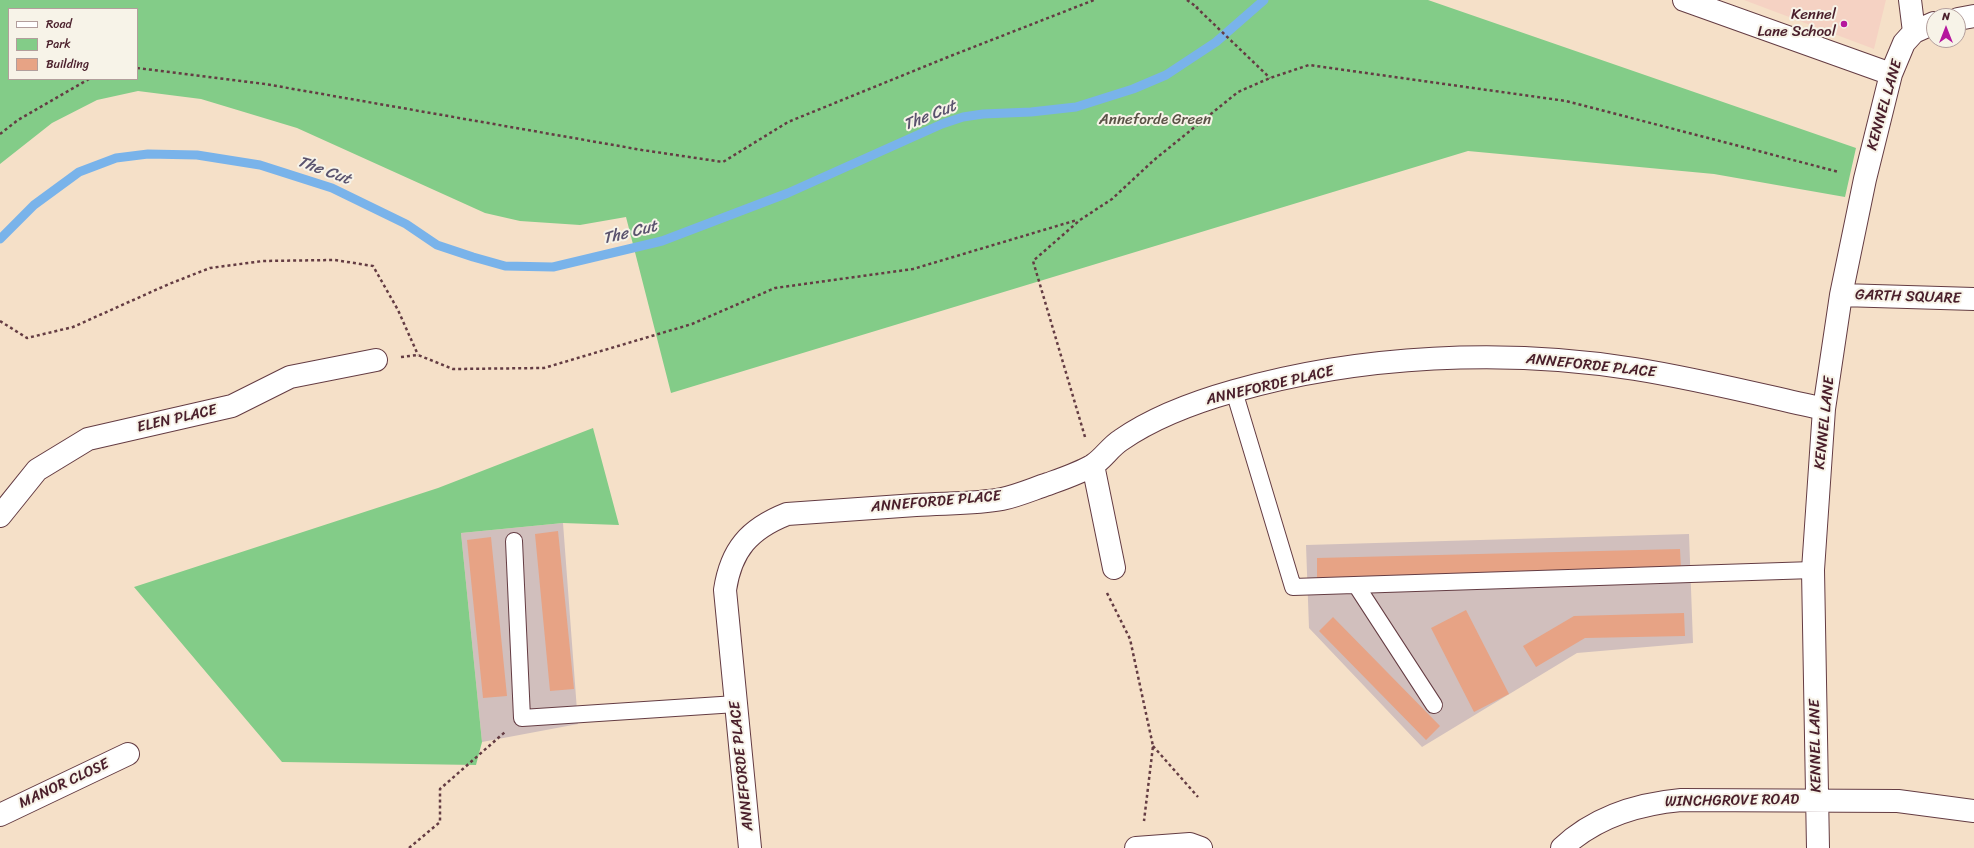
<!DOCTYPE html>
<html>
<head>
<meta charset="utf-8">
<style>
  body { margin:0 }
  #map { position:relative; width:1974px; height:848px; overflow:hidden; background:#f5e0c8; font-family:Sriracha,sans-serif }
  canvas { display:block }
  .legend { position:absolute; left:8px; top:8px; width:130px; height:72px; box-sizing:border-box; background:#f7f3e8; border:1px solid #b29e9c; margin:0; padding:5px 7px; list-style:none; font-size:12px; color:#4a1f2b }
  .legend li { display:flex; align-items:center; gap:8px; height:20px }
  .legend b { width:20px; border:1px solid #b29e9c }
  .north { position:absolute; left:1926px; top:8px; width:40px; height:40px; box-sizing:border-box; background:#f7f3e8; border:1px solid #b29e9c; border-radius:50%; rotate:0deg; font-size:11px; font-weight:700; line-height:16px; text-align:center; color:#4a1f2b }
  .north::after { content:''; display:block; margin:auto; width:14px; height:18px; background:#b5179e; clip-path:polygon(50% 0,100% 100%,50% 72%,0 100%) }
</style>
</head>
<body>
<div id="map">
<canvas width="1974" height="848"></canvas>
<ul class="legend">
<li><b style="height:5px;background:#fff"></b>Road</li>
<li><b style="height:11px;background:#83cc88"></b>Park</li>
<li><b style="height:11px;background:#e7a385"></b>Building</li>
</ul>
<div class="north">N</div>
</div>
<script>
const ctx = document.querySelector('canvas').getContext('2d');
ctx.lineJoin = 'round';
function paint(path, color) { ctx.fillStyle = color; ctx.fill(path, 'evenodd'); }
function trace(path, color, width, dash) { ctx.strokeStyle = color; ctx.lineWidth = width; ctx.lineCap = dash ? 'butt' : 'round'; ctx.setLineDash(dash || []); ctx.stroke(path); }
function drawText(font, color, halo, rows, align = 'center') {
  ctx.font = font + ' Sriracha,sans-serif'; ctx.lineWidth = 4; ctx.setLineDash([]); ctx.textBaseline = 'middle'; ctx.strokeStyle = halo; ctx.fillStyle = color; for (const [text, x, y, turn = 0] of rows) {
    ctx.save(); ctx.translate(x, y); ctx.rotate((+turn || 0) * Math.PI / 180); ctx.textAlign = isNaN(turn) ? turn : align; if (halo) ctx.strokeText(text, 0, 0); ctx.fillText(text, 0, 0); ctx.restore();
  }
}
const built = new Path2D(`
  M 1744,0 L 1886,0 L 1874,49 Z`);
const industrial = new Path2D(`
  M 563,523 L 578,724 L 482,742 L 461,533 Z
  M 1689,534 L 1693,643 L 1577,653 L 1422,747 L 1309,628 L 1306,545 Z`);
const green = new Path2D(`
  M 0,0 L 1428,0 L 1856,148 L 1845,197 L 1714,174 L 1468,151 L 671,393 L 626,217 L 580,225 L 520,221 L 485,213 L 297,128 L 201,99 L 138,91 L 97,100 L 52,123 L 0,164 ZM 9,9 L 137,9 L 137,79 L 9,79 Z
  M 593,428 L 619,525 L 563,523 L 461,533 L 482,742 L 476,765 L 282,762 L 134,587 L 438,488 Z`);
const stream = new Path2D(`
  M 0,239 L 34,205 L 79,172 L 116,158 L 148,154 L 197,155 L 260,165 L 332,188 L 406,224 L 437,245 L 473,257 L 505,266 L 553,267 L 662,241 L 788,193 L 942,124 L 963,117 L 983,114 L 1031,112 L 1076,107 L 1133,89 L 1166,75 L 1216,42 L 1264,0`);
const building = new Path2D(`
  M 558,531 L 574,689 L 550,691 L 535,534 Z
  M 491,537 L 507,696 L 483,698 L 467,540 Z
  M 1680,549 L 1681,569 L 1317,579 L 1317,558 Z
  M 1466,610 L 1509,694 L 1474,712 L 1431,628 Z
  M 1684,613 L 1685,636 L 1585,638 L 1536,667 L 1523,646 L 1574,616 Z
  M 1333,617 L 1440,726 L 1426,740 L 1319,631 Z`);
const path = new Path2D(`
  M 1187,0 L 1198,8
  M 1196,7 L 1270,78
  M 137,68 L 265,84 L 642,150 L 723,162 L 788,122 L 948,57 L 1094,0
  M 0,134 L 18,120 L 89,79
  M 0,321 L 27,338 L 73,327 L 169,284 L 210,268 L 263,261 L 335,260 L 373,266 L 398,310 L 418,355
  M 401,357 L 418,355 L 453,369 L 544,368 L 692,324 L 775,288 L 913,269 L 1077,220
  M 1085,437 L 1033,261 L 1080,220 L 1112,199 L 1154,160 L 1238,92 L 1270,78 L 1309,65 L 1566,101 L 1839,172
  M 1107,593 L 1130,639 L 1153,746 L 1144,821
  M 1153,746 L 1198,797
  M 409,848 L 440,822 L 440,789 L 505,732`);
const service = new Path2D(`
  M 1234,391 L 1293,587 L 1813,570
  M 514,541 L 522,718 L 736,704
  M 1356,585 L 1434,705`);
const minor = new Path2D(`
  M 1684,0 L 1891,74
  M 1910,0 L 1914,32
  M 1958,19 L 1974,16
  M 1841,295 L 1974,299
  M 1093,465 L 1114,568
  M 0,516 L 37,470 L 88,439 L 232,406 L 290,377 L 376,360
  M 0,815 L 128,754
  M 750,848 L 725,590 C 731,550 749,529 787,514 C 830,511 873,508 916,505 C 942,503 977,504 1002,499 C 1017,496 1033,489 1048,484 C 1062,479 1080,473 1093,465 C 1103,459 1110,447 1121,440 C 1154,417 1195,402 1234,391 C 1360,355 1506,348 1635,369 C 1698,379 1761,395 1824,409
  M 1136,848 L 1190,844 L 1201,848
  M 1562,848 C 1595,817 1637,804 1681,800 L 1898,801 L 1974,811
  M 1818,848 L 1813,570 L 1824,409 L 1841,295 L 1865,179 L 1891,74 L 1904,43 L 1914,32 L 1934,23`);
const markers = [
  [1844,24,4,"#b5179e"]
];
const poiNames = [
  ["Kennel",1836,15],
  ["Lane School",1836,32]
];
const streetNames = [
  ["KENNEL LANE",1885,105,-74],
  ["GARTH SQUARE",1908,297,2],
  ["ANNEFORDE PLACE",1591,366,6],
  ["ANNEFORDE PLACE",1270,386,-13],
  ["ELEN PLACE",177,419,-13],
  ["KENNEL LANE",1825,423,-84],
  ["ANNEFORDE PLACE",936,502,-5],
  ["KENNEL LANE",1816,746,-91],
  ["ANNEFORDE PLACE",742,766,-96],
  ["MANOR CLOSE",64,784,-25],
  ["WINCHGROVE ROAD",1732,801,-1]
];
const parkNames = [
  ["Anneforde Green",1155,120]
];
const waterNames = [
  ["The Cut",930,116,-22],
  ["The Cut",324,171,20],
  ["The Cut",630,233,-14]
];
paint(built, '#f5d2c3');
paint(industrial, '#d1bfbd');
paint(green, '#83cc88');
trace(stream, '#79b3ea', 9);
paint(building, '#e7a385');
trace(service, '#643c43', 18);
trace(minor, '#643c43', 24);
trace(path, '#643c43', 2.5, [3, 3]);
trace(service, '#fff', 16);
trace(minor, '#fff', 22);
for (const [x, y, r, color] of markers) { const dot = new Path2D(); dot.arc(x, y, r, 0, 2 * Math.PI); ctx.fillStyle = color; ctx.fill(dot); trace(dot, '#f7f3e8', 1.5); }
drawText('15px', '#4a1f2b', '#f7f3e8', poiNames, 'right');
drawText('15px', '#4a1f2b', '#f7f3e8', streetNames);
drawText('15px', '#5b5347', '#f7f3e8', parkNames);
drawText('italic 16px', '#5a536e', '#f7f3e8', waterNames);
</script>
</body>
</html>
